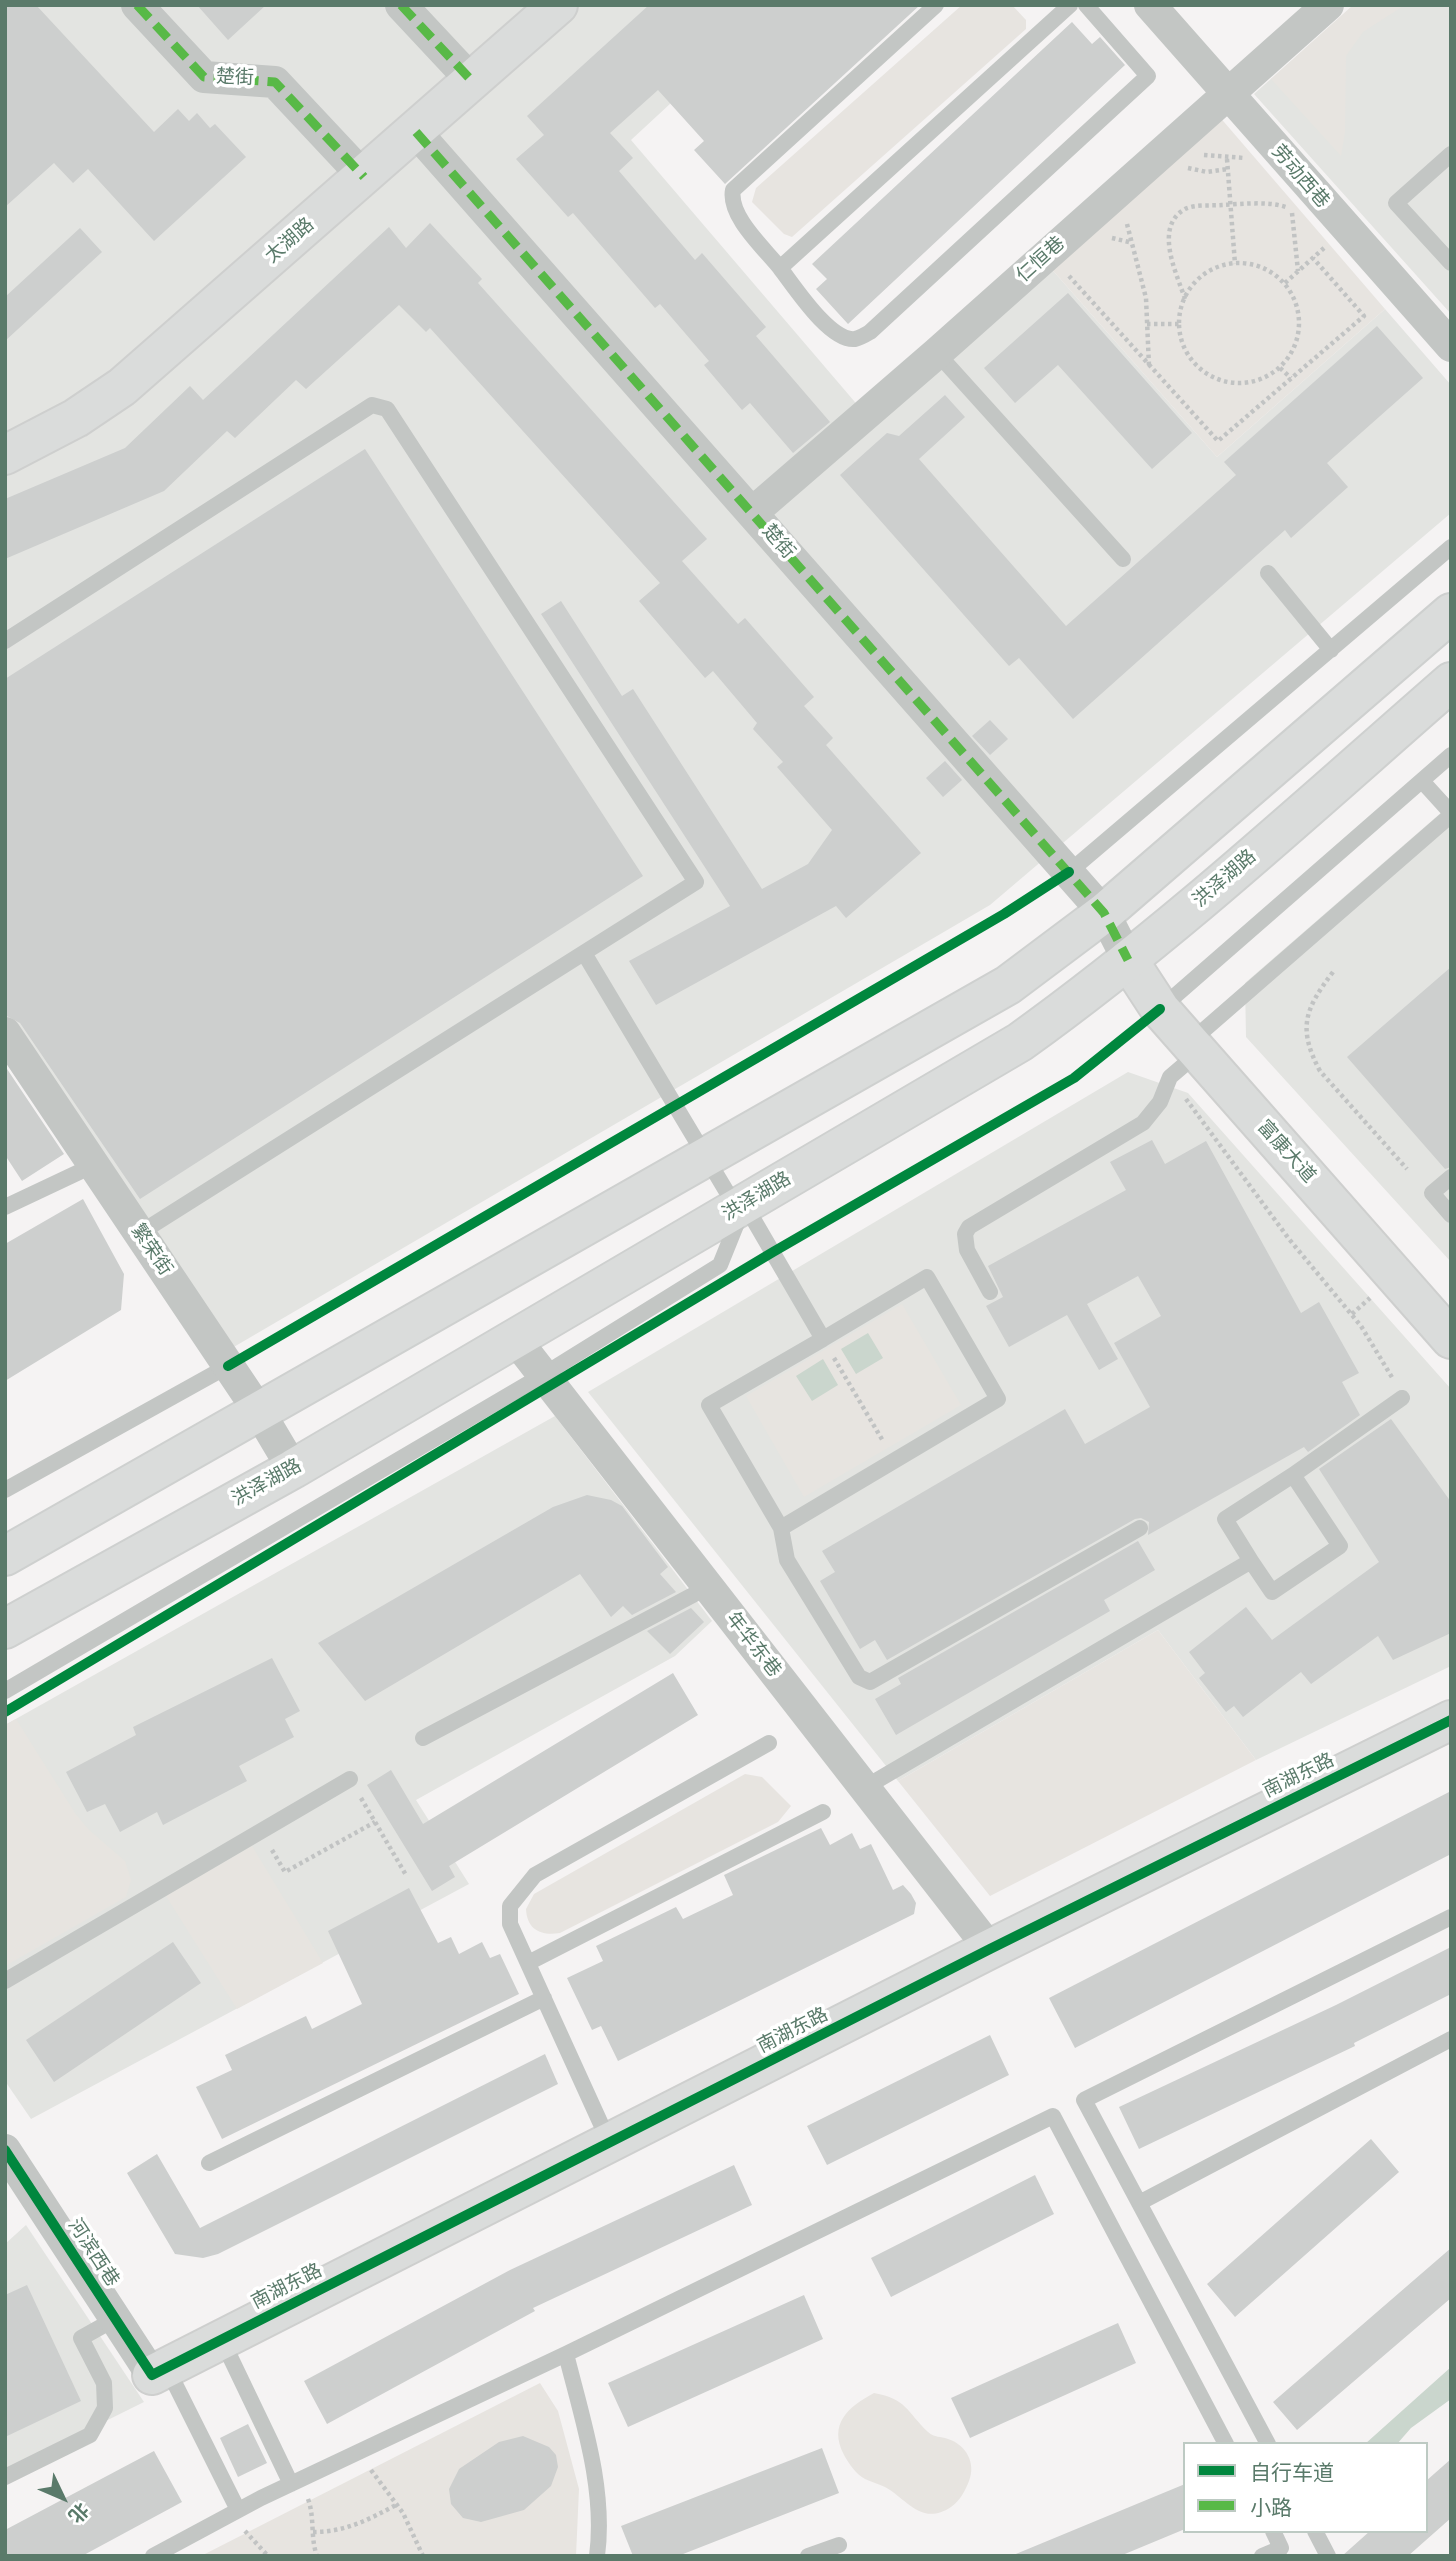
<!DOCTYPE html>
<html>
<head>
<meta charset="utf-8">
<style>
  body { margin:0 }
  #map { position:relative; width:1456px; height:2561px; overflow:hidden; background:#f5f3f3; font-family:"Varela Round","Noto Sans SC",sans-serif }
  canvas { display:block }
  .frame { position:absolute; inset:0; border:7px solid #5a7a6a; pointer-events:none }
  .legend { position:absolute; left:1183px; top:2442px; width:245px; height:91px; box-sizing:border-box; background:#fff; border:2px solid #bdcac3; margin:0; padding:9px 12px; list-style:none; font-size:21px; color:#5a7a6a }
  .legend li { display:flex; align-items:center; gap:14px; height:35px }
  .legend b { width:35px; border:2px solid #bdcac3 }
  .north { position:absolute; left:28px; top:2463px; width:70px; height:70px; -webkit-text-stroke:5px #fff; paint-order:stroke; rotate:134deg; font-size:19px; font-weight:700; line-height:28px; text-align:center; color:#5a7a6a }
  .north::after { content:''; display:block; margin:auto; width:24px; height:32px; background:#5a7a6a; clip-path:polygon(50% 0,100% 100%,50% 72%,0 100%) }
</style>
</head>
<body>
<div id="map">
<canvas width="1456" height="2561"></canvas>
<div class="frame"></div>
<ul class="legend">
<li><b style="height:9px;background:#00873e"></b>自行车道</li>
<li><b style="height:9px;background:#58b947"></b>小路</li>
</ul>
<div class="north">北</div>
</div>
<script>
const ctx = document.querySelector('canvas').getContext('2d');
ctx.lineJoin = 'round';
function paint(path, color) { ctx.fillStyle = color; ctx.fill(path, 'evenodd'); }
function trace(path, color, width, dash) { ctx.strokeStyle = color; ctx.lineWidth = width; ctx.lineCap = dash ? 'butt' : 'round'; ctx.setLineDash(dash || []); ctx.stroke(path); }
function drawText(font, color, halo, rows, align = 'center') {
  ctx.font = font + ' "Varela Round","Noto Sans SC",sans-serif'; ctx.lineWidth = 7; ctx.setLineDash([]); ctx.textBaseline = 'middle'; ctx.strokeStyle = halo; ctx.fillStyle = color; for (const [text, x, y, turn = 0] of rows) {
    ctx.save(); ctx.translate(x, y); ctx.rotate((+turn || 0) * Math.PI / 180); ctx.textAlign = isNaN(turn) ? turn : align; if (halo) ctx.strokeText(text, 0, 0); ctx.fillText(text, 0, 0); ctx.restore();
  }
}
const built = new Path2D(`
  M 5,5 L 777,5 L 631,140 L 872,422 L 1048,265 L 1217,457 L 1385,309 L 1451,385 L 1451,513 L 990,905 L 232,1348 L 5,1014 Z
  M 1354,5 L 1451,5 L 1451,314 L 1254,94 Z
  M 1451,804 L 1451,1262 L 1246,1037 L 1245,983 Z
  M 1128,1072 L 1188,1093 L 1451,1389 L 1451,1666 L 1256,1760 L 1158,1630 L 898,1781 L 588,1392 Z
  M 555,1416 L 712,1621 L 675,1656 L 416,1800 L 469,1884 L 31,2119 L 5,2081 L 5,1725 Z
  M 26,2225 L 144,2402 L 5,2471 L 5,2244 Z`);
const green = new Path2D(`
  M 962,5 L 1012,5 L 1026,20 L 1026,29 L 792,237 L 784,234 L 752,202 L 756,188 Z
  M 1353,5 L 1405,5 L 1363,32 L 1346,56 L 1345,132 L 1341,156 L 1271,79 Z
  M 1218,115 L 1385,309 L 1217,457 L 1048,265 Z
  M 902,1304 L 961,1405 L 804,1497 L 746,1396 Z
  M 1158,1630 L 1256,1760 L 990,1896 L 898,1781 Z
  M 16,1719 L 75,1813 L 88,1829 L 125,1861 L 131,1880 L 126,1897 L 5,1966 L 5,1725 Z
  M 745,1774 L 762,1777 L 791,1806 L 778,1822 L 560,1933 C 541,1936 527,1930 526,1909 L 534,1894 Z
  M 252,1846 L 323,1963 L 237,2009 L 166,1896 Z
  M 540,2383 L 558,2411 L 579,2489 L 576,2556 L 201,2556 Z
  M 874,2393 C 907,2399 906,2411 928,2432 C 935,2438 940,2436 948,2439 C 967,2445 976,2464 969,2481 C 965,2491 960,2501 951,2507 C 921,2527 906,2498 885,2487 C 879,2484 871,2482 865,2479 C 855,2473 850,2465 844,2455 C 828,2424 848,2407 874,2393 Z`);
const water = new Path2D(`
  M 868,1333 L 883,1358 L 856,1374 L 841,1349 Z
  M 823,1359 L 838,1385 L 812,1401 L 796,1376 Z
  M 1451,2367 L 1451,2399 L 1411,2428 L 1397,2444 L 1365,2444 Z`);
const building = new Path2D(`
  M 5,5 L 36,5 L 154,132 L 178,109 L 189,121 L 197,113 L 210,128 L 215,124 L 246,157 L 154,241 L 88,169 L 73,183 L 54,163 L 5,207 Z
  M 197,5 L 266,5 L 228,40 Z
  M 649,5 L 920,5 L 725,184 L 694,150 L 704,141 L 658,90 L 610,133 L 633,158 L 619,171 L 695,260 L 702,253 L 766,327 L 756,336 L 830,422 L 793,453 L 750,403 L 742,410 L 704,365 L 709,361 L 660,304 L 655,308 L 573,213 L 568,217 L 516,159 L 544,135 L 527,116 Z
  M 1072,22 L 1092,44 L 1100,37 L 1125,65 L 848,324 L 816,289 L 827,279 L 812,264 Z
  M 430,223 L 482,279 L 478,283 L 707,539 L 682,561 L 738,624 L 745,618 L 814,697 L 804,706 L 833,738 L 826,745 L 921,853 L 846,918 L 836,906 L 656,1005 L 629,961 L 730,906 L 541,614 L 561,601 L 622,696 L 633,689 L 762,889 L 808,864 L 832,830 L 777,767 L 783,762 L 753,729 L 757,723 L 713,671 L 705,678 L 639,601 L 660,583 L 430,328 L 426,332 L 399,305 L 306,389 L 296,380 L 235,438 L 227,431 L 164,491 L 5,559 L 5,499 L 125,448 L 190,386 L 203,400 L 389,227 L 406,248 Z
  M 80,228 L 102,252 L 5,341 L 5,297 Z
  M 1068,293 L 1192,433 L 1152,469 L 1058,365 L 1015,403 L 984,368 Z
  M 1377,326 L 1423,378 L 1327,463 L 1348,487 L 1291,538 L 1285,530 L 1073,719 L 1019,658 L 1009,666 L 840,475 L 887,433 L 899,436 L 945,395 L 965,417 L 919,459 L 1066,626 L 1236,475 L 1224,462 Z
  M 365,449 L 643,876 L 140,1199 L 20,1023 L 5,1015 L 5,679 Z
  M 990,720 L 1008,739 L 990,755 L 972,736 Z
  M 945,761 L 962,780 L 943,797 L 926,778 Z
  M 1451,967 L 1451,1167 L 1445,1169 L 1347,1057 Z
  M 5,1066 L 64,1154 L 22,1181 L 5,1155 Z
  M 1152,1140 L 1165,1164 L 1206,1141 L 1301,1313 L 1319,1302 L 1359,1373 L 1342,1382 L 1360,1415 L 1308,1452 L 1304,1447 L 1148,1535 L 1149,1522 L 1141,1518 L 1135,1519 L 887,1660 L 875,1640 L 860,1649 L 820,1581 L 835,1572 L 822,1551 L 1065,1409 L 1085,1444 L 1150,1407 L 1114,1343 L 1161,1316 L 1138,1276 L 1087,1304 L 1118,1359 L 1099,1370 L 1067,1315 L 1009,1347 L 986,1306 L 1003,1297 L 988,1266 L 1126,1190 L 1110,1162 Z
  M 83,1199 L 124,1274 L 121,1310 L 5,1381 L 5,1244 Z
  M 1391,1419 L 1451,1502 L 1451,1633 L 1393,1660 L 1378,1636 L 1311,1684 L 1301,1672 L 1243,1717 L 1234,1706 L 1226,1712 L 1199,1678 L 1205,1673 L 1189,1652 L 1246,1607 L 1272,1640 L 1379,1562 L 1319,1469 Z
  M 587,1495 L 611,1500 L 622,1506 L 668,1567 L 660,1574 L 676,1592 L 632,1615 L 623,1606 L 611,1617 L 580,1574 L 365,1701 L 318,1643 L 553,1507 Z
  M 1138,1541 L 1155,1570 L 1104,1600 L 1110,1611 L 896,1735 L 875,1699 L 901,1684 L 898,1678 Z
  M 691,1608 L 704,1622 L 670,1654 L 647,1631 Z
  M 272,1658 L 300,1711 L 285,1719 L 294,1737 L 239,1766 L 247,1781 L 163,1825 L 157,1812 L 120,1832 L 105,1804 L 87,1812 L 66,1772 L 136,1735 L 133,1727 Z
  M 673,1673 L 698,1715 L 449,1866 L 455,1877 L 432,1891 L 367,1785 L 391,1770 L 423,1824 Z
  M 1451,1791 L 1451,1854 L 1075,2048 L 1049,1998 Z
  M 821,1828 L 830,1845 L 852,1833 L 860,1849 L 871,1844 L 893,1890 L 903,1885 L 911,1894 L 916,1903 L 914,1914 L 618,2061 L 601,2026 L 592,2030 L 567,1978 L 603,1961 L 596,1946 L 676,1907 L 683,1919 L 733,1895 L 724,1875 Z
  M 409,1888 L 438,1943 L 451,1937 L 459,1954 L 482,1942 L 490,1958 L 500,1954 L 519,1994 L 222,2139 L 196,2087 L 232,2070 L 225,2055 L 306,2016 L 312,2029 L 362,2004 L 328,1931 Z
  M 173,1942 L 201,1983 L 54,2082 L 26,2040 Z
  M 1451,1947 L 1451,1994 L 1354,2043 L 1355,2046 L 1139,2149 L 1119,2107 L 1336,2005 Z
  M 990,2035 L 1009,2075 L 827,2165 L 807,2126 Z
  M 545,2054 L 558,2084 L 218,2254 L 203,2258 L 175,2254 L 127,2173 L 157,2154 L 200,2228 Z
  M 1371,2139 L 1399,2172 L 1235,2317 L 1207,2284 Z
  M 734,2165 L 752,2205 L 533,2308 L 535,2311 L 327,2424 L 304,2381 L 510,2270 Z
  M 1035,2175 L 1054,2214 L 891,2297 L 871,2258 Z
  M 1451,2248 L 1451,2298 L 1297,2430 L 1273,2402 Z
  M 27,2285 L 81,2401 L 5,2437 L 5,2295 Z
  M 804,2295 L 823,2339 L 628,2427 L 608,2383 Z
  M 1118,2323 L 1136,2363 L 970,2438 L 951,2398 Z
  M 248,2424 L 267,2463 L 238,2477 L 220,2438 Z
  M 523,2436 L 549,2447 L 556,2455 L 558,2467 L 551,2486 L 524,2510 L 481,2522 L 463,2518 L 451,2504 L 449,2489 L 459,2469 L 499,2442 Z
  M 822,2448 L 839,2493 L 678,2556 L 633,2556 L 621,2526 Z
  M 154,2451 L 182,2502 L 82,2556 L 5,2556 L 5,2530 Z
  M 1451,2459 L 1451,2518 L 1408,2556 L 1342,2556 L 1370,2531 L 1426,2531 L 1426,2481 Z
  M 1185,2484 L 1185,2529 L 1120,2556 L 1011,2556 Z`);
const path = new Path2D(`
  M 1204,155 L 1244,158
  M 1227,159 L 1235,264
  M 1188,168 L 1207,172 L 1228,169
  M 1292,213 L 1298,271
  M 1127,224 L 1146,298 L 1149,366
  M 1112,238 L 1129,242
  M1179 323a60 60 0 1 1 120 0a60 60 0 1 1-120 0Z
  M 1069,276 L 1218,441 L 1364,316 L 1313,258
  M 1285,283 L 1324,248
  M 1185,299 C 1177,274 1153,227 1185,209 C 1195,204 1211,206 1222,205 C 1241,204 1268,201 1286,207
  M 1147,324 L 1179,324
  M 1280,368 L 1291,378
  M 1333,972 C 1305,1009 1297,1028 1320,1071 L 1407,1169
  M 1186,1099 L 1289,1239 L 1361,1326 L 1393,1379
  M 1352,1314 L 1370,1298
  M 834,1358 L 883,1441
  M 361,1798 L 406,1875
  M 272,1850 L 285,1872 L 375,1822
  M 371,2470 L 403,2513 L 423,2556
  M 308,2499 C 315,2518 310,2537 317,2556
  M 245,2531 L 268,2556
  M 313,2532 C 345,2532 368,2520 396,2505`);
const lane = new Path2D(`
  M 936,5 L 733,190 C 728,216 764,248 780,268 L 1070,5
  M 1451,154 L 1396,203 L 1451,263
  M 780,268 C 794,286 830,342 855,339 C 859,338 865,335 870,332 L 1148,76 L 1086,5
  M 937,353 L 1123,559
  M 1268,573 L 1331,650
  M 5,641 L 372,405 L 387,409 L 696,882 L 140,1233
  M 1422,781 L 1451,813
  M 1069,872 L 1451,547
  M 584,953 L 737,1209
  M 1160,1009 L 1451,755
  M 1189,1043 L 1451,815
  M 1451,1177 L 1432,1193 L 1451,1215
  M 745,1205 L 823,1339 L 927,1277 L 998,1399 L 781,1528 L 709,1405 L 823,1339
  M 5,1207 L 94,1165
  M 990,1292 L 967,1250 L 965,1234 L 969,1227 L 1143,1123 L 1160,1102 L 1170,1077 L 1198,1053
  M 1293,1475 L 1402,1398
  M 5,1490 L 228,1366
  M 781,1528 L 787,1560 L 859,1677 L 870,1682 L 1140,1528
  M 5,1691 L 543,1375 L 720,1265 L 741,1213
  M 423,1738 L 708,1587
  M 864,1788 L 1251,1561 L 1272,1592 L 1340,1546 L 1293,1475 L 1225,1519 L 1251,1561
  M 528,1963 L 823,1812
  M 5,1981 L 350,1779
  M 610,2144 L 510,1924 L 510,1906 L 535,1875 L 769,1743
  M 209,2163 L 544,1998
  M 1139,2203 L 1451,2039
  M 222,2340 L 291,2484
  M 566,2354 C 582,2418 606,2489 597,2556
  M 167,2368 L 238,2510
  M 1268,2444 L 1084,2100 L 1451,1917
  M 5,2477 L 90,2435 L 105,2408 L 104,2383 L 81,2338 L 115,2319
  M 1315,2531 L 1328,2556
  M 153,2556 L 261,2498 L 566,2354 L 1053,2116 L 1226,2444
  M 808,2556 L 839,2545
  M 1262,2556 L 1281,2548 L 1273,2531`);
const street = new Path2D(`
  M 137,5 L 204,77 L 275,82 L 364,177
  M 401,5 L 472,81
  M 1150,5 L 1451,346
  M 416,132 L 1104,913 L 1128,960
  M 752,513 L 937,353 L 1328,5
  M 5,1033 L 258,1410 L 293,1469
  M 516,1340 L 990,1949
  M 5,2150 L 152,2375`);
const secondary = new Path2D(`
  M 5,455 L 76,418 L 122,387 L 558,5
  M 1128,960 L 1160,1009 L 1451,1339
  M 152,2375 L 990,1949 L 1451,1720`);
const primary = new Path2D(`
  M 5,1556 L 1008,985 L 1104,913 L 1451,613
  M 5,1629 L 293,1469 L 1020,1042 C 1172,933 1310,805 1451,682`);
const quiet = new Path2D(`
  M 137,5 L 204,77 L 275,82 L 364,177
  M 401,5 L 472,81
  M 416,132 L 1104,913 L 1128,960`);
const cycleway = new Path2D(`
  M 228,1366 L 1004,914 L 1069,872
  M 5,1712 L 773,1252 L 1074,1078 L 1160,1009
  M 5,2150 L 152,2375 L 990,1949 L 1451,1720`);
const streetNames = [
  ["楚街",235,78,2],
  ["劳动西巷",1300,177,49],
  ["太湖路",290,241,-41],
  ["仁恒巷",1041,260,-42],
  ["楚街",778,542,49],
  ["洪泽湖路",1225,879,-41],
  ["富康大道",1286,1152,48],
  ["洪泽湖路",757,1197,-31],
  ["繁荣街",151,1250,56],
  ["洪泽湖路",267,1483,-29],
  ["年华东巷",753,1645,52],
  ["南湖东路",1299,1776,-26],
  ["南湖东路",793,2031,-27],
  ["河滨西巷",93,2253,57],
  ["南湖东路",287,2287,-27]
];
paint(built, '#e3e4e1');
paint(green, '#e7e4e0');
paint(water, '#cad6cd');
paint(building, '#cdcfce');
trace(secondary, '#cecfce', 42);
trace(primary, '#ced0cf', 42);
trace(path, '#c1c3c3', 4.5, [3.5, 3.5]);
trace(lane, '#c3c6c4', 16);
trace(street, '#c3c6c4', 32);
trace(secondary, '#dadcdb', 38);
trace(primary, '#dadcdb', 38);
trace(quiet, '#58b947', 9, [18, 9]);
trace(cycleway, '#00873e', 10);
drawText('19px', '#5a7a6a', '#fff', streetNames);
</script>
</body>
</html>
